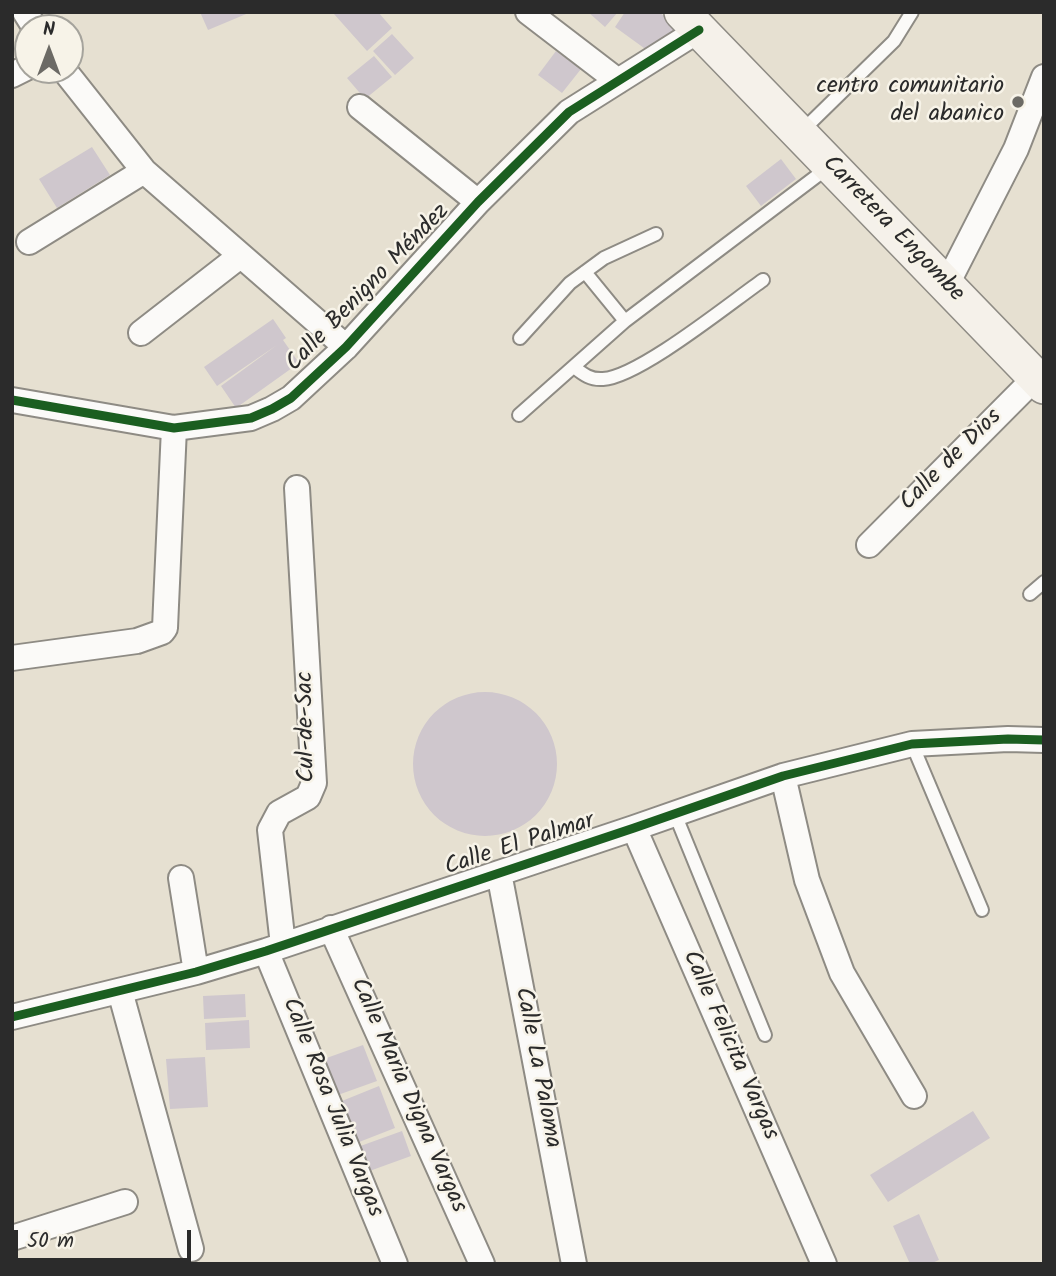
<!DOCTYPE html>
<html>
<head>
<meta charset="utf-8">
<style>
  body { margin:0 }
  #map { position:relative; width:1056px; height:1276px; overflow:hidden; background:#e6e0d1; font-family:Kalam,sans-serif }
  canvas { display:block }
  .frame { position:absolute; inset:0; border:14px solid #2b2b2b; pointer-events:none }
  .north { position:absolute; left:14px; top:14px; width:70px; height:70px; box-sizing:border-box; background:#f7f3e8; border:2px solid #a5a39c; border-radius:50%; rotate:0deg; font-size:19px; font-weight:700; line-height:28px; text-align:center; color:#2b2b2b }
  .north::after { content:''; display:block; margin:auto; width:24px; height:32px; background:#6c6a65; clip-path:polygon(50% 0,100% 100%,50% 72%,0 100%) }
  .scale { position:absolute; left:14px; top:1230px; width:177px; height:32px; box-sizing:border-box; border:4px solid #2b2b2b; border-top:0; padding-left:9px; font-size:21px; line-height:24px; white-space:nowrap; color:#2b2b2b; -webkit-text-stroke:5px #f7f3e8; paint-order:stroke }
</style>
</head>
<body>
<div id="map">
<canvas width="1056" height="1276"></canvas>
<div class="frame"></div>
<div class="north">N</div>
<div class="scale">50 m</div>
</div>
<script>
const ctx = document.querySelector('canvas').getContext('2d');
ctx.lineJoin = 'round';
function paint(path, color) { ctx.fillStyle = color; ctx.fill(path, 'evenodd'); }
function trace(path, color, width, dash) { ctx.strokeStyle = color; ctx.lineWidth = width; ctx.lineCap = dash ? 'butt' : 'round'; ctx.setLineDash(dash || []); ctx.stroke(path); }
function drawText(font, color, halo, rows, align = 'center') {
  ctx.font = font + ' Kalam,sans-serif'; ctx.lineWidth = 5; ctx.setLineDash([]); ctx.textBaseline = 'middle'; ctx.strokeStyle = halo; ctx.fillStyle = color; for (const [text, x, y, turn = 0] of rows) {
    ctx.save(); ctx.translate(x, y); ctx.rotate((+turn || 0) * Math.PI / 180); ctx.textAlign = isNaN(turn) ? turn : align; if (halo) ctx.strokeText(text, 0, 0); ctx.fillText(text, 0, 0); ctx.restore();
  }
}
const building = new Path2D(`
  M 200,12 L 251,12 L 208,30 Z
  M 336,12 L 378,12 L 392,28 L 367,51 L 334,14 Z
  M 588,12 L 618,12 L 605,27 Z
  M 625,12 L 659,12 L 677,26 L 655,56 L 615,27 Z
  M 392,34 L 414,58 L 395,75 L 373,51 Z
  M 556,51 L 581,69 L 562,93 L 538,75 Z
  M 374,56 L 392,77 L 365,99 L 347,78 Z
  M 92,147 L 110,175 L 57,208 L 39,179 Z
  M 781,159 L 796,179 L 761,206 L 746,186 Z
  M 273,319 L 286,338 L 283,340 L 299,363 L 236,408 L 221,386 L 277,345 L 217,386 L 204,367 Z
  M413 764a72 72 0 1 1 144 0a72 72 0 1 1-144 0Z
  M 245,994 L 246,1017 L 204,1019 L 203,996 Z
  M 249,1020 L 250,1048 L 206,1050 L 205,1023 Z
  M 363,1045 L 377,1081 L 335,1096 L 321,1060 Z
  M 205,1057 L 208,1107 L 170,1109 L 166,1059 Z
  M 379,1086 L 395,1128 L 354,1144 L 337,1103 Z
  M 973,1111 L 990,1138 L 888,1202 L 870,1175 Z
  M 402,1131 L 411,1156 L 364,1173 L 355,1148 Z
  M 919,1214 L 939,1260 L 930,1264 L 910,1264 L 893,1226 Z`);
const lane = new Path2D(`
  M 802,131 L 894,41 L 912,12
  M 585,272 L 625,321
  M 520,338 L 570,283 L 604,258 L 656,234
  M 574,367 C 583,374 590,380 603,379 C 639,377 730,303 763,280
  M 519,415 L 625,321 L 830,166
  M 1030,594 L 1044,582
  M 912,744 L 982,910
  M 675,814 L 765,1035`);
const street = new Path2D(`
  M 25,12 L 35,28
  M 528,12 L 618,81
  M 64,70 L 144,171 L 346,347
  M 12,75 L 28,67
  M 360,107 L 478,202
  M 29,242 L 144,171
  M 946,286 L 1016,149 L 1044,77
  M 141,333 L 240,256
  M 12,400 L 174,428 L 251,418 L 272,409 L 291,398 L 346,347 L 478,202 L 569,112 L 699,30
  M 869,545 L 1036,377
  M 12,658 L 137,641 L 162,632 L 165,628 L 166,605 L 174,428
  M 783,776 L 807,880 L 842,973 L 914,1096
  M 634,828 L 824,1264
  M 499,873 L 574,1264
  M 181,878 L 196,972
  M 331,928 L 482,1264
  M 283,945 L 270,830 L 279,813 L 308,797 L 314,783 L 297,488
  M 266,951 L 395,1264
  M 120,991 L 191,1249
  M 12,1017 L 196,972 L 266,951 L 634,828 L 783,776 L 912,744 L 1008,739 L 1044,740
  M 12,1238 L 125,1202`);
const secondary = new Path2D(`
  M 682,12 L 1044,386`);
const cycleway = new Path2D(`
  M 12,400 L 174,428 L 251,418 L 272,409 L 291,398 L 346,347 L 478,202 L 569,112 L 699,30
  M 12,1017 L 196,972 L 266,951 L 634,828 L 783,776 L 912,744 L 1008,739 L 1044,740`);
const markers = [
  [1018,102,7,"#6c6a65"]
];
const poiNames = [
  ["centro comunitario",1004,88],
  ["del abanico",1004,116]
];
const streetNames = [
  ["Carretera Engombe",892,230,46],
  ["Calle Benigno Méndez",369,289,-46],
  ["Calle de Dios",952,461,-45],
  ["Cul-de-Sac",308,727,-91],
  ["Calle El Palmar",520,846,-18],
  ["Calle Felicita Vargas",729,1046,66],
  ["Calle La Paloma",536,1068,79],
  ["Calle Maria Digna Vargas",407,1096,66],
  ["Calle Rosa Julia Vargas",331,1108,68]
];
paint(building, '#cfc7cd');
trace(lane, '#8e8b84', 16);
trace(street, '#8e8b84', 28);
trace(secondary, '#8e8b84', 38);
trace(lane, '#fbfaf8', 12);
trace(street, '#fbfaf8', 24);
trace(secondary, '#f5f1ea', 35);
trace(cycleway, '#1b5e20', 9);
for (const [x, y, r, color] of markers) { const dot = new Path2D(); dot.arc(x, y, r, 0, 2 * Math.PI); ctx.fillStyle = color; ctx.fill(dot); trace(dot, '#f7f3e8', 2.5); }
drawText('24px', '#2b2b2b', '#f7f3e8', poiNames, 'right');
drawText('24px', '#2b2b2b', '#f7f3e8', streetNames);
</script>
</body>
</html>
